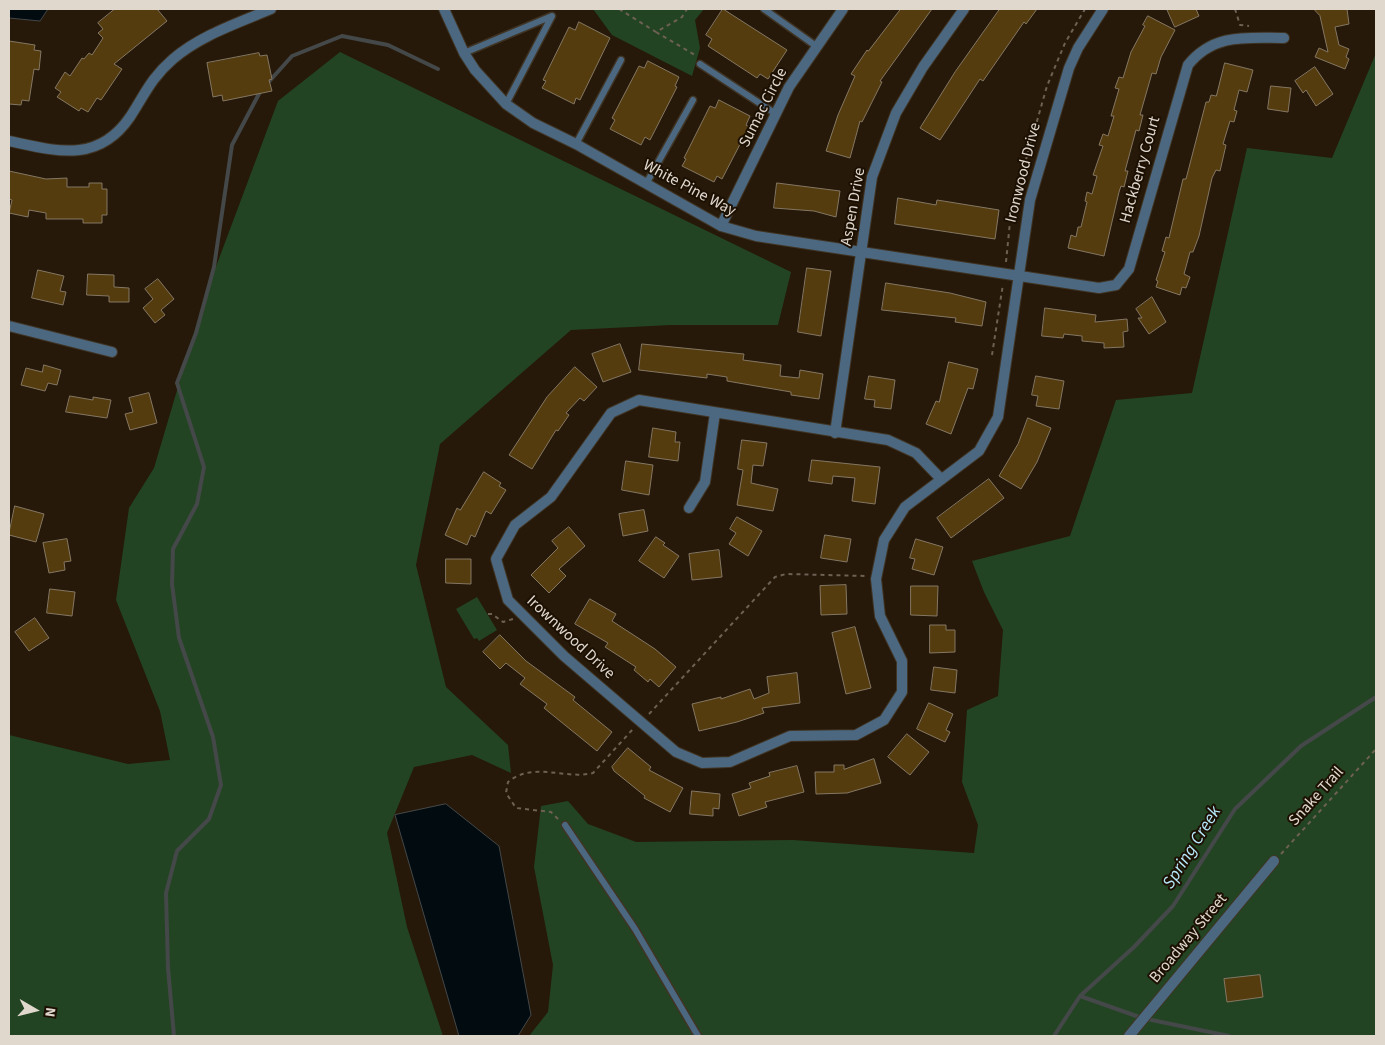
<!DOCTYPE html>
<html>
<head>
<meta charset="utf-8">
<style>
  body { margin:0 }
  #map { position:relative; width:1385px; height:1045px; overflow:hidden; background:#261909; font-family:"Source Sans 3",sans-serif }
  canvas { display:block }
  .frame { position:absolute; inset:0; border:10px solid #e0d7cd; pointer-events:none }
  .north { position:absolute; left:10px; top:985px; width:50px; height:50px; -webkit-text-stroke:4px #1c1003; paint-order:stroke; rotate:98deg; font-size:14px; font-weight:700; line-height:20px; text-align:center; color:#e0d7cd }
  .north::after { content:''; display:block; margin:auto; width:18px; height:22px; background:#e0d7cd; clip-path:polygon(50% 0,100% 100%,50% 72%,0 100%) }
</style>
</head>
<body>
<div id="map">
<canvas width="1385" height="1045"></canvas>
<div class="frame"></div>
<div class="north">N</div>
</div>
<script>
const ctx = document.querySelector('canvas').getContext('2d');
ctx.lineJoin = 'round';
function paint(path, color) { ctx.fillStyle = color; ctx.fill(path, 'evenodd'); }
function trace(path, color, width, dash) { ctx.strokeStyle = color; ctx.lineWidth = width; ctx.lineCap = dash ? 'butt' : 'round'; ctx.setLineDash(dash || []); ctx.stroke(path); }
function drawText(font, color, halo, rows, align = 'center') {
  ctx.font = font + ' "Source Sans 3",sans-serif'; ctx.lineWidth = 4; ctx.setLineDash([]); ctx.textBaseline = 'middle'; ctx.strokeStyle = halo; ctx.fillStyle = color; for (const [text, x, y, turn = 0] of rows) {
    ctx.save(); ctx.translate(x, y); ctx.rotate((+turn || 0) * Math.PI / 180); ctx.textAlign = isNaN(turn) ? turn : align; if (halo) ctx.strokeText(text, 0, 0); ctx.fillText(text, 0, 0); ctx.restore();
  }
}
const green = new Path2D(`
  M 593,9 L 704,9 L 695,20 L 700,48 L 692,76 L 612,35 Z
  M 340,52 L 791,272 L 778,325 L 671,325 L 571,330 L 440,444 L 416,565 L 446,687 L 508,745 L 511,773 L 472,755 L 414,767 L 387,833 L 407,927 L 443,1036 L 9,1036 L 9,735 L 128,764 L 170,760 L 160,711 L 116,600 L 129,508 L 154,468 L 205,296 L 278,101 Z
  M 1376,53 L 1376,1036 L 529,1036 L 548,1012 L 553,965 L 534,867 L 541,806 L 568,801 L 588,824 L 636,842 L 793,840 L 974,853 L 978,825 L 962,782 L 967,710 L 998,696 L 1003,630 L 984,592 L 972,561 L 1070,536 L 1116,400 L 1192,393 L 1247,148 L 1332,158 Z
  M 477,597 L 497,630 L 479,641 L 477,638 L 474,639 L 456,609 Z`);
const water = new Path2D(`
  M 9,9 L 48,9 L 40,21 L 9,18 Z
  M 446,804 L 499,846 L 531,1015 L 518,1036 L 459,1036 L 395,815 Z`);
const stream = new Path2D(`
  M 266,85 L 292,56 L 342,36 L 388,45 L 438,69
  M 1080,996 L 1142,1018 L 1229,1036
  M 174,1036 L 168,968 L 166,893 L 177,851 L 209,819 L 221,785 L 213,737 L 179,638 L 172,584 L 173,549 L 197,504 L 204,467 L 177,383 L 196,333 L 214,267 L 232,145 L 261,90
  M 1054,1036 L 1080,996 L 1134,947 L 1173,906 L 1235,809 L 1301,746 L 1376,697`);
const building = new Path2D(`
  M 115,9 L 157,9 L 167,21 L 114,64 L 122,69 L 101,100 L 97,98 L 88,112 L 81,108 L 79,111 L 57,97 L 61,92 L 55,88 L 65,72 L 70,76 L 82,58 L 84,59 L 89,53 L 92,55 L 103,38 L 98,33 L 103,29 L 98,23 Z
  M 723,9 L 787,50 L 768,79 L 760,74 L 757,78 L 708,46 L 712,39 L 706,35 Z
  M 901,9 L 932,9 L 880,81 L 882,82 L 862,122 L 860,121 L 850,158 L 826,151 L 838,115 L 855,76 L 851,74 L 867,50 L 868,51 Z
  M 1000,9 L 1037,9 L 1026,24 L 1024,22 L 983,81 L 980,79 L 940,140 L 920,128 L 955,72 Z
  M 1167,9 L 1196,9 L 1199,16 L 1175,27 Z
  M 1314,9 L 1347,9 L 1349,24 L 1335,27 L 1339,45 L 1349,49 L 1346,57 L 1349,59 L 1345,69 L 1315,57 L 1319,48 L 1328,52 L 1320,16 Z
  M 1148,16 L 1175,30 L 1161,57 L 1156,74 L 1152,73 L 1140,115 L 1143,115 L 1139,131 L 1136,130 L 1125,171 L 1128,171 L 1124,187 L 1121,186 L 1119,192 L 1104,256 L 1068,248 L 1071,235 L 1076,237 L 1078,227 L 1081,227 L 1087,202 L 1085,201 L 1087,192 L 1092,194 L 1097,176 L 1093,175 L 1103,146 L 1099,145 L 1103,134 L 1108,136 L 1114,116 L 1111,116 L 1119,89 L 1115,88 L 1119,77 L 1123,78 L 1131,52 L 1145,26 L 1143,25 Z
  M 579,22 L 610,38 L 580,100 L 576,98 L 574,104 L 542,88 L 546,81 L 543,80 L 569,27 L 575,30 Z
  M 9,41 L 35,45 L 34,50 L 41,51 L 39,70 L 34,69 L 29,101 L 22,100 L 21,105 L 9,104 Z
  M 259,53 L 260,56 L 267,55 L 272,79 L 269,80 L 272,91 L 223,101 L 222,95 L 213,97 L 207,63 Z
  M 648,61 L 679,77 L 675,86 L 677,87 L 650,140 L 645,137 L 641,145 L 610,129 L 615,120 L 612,118 L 639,66 L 644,68 Z
  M 1225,63 L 1253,70 L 1247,92 L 1239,90 L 1234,110 L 1237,111 L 1234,122 L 1230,121 L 1223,144 L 1226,145 L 1220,171 L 1216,170 L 1212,178 L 1199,236 L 1193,252 L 1190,252 L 1184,274 L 1190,277 L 1186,288 L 1182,287 L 1180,295 L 1156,287 L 1158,281 L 1156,280 L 1165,252 L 1162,251 L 1166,237 L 1169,238 L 1183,179 L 1186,179 L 1206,102 L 1209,102 L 1211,95 L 1216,96 Z
  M 1315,67 L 1333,94 L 1316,106 L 1306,90 L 1303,93 L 1295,81 Z
  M 1271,86 L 1291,88 L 1288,112 L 1268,109 Z
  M 719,100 L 750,116 L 746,125 L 749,127 L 722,179 L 717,176 L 714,182 L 682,166 L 686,159 L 684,158 L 710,106 L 715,108 Z
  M 9,171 L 46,179 L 67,178 L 67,187 L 89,187 L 89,183 L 102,183 L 102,189 L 107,189 L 107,215 L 102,215 L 102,223 L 83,223 L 83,219 L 46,219 L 46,213 L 29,210 L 28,217 L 9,213 L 12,200 L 9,199 Z
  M 777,183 L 840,191 L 836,217 L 814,211 L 774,208 Z
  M 898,198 L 936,205 L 937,200 L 999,210 L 995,239 L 895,224 Z
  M 807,268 L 831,271 L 821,336 L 798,332 Z
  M 38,270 L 64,276 L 60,291 L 66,292 L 63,305 L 32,298 Z
  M 88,274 L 114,275 L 114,287 L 129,288 L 129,302 L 109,302 L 109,296 L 87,295 Z
  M 158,279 L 174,299 L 161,310 L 165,315 L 155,323 L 143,308 L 153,299 L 145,289 Z
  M 886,283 L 950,293 L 986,302 L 982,326 L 955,322 L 956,318 L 882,310 Z
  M 1152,297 L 1166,322 L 1149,334 L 1138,318 L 1142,318 L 1136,309 Z
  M 1045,308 L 1096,315 L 1095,322 L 1127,319 L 1128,331 L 1123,332 L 1124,347 L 1104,348 L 1104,343 L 1082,341 L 1082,336 L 1064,334 L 1063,338 L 1042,336 Z
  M 620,344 L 631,372 L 603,382 L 592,354 Z
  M 642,344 L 744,354 L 743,360 L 781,365 L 780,376 L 799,378 L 800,370 L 823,374 L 819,399 L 791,395 L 791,392 L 727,381 L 727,377 L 707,374 L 707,378 L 639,370 Z
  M 949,362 L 978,369 L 973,389 L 968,388 L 951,434 L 926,424 L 936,401 L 939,402 Z
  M 44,365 L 61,370 L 57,385 L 48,383 L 45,391 L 21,385 L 26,368 L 42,372 Z
  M 575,367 L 597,387 L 584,401 L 580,398 L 566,413 L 569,415 L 558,431 L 556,430 L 532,469 L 509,455 L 547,397 Z
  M 869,376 L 895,380 L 891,409 L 874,407 L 875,400 L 865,399 Z
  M 1036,376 L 1064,381 L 1059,409 L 1036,406 L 1038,396 L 1032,395 Z
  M 149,393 L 157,423 L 130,430 L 125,414 L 133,412 L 129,398 Z
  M 70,396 L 93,400 L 93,397 L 111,400 L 107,418 L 66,412 Z
  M 1028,418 L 1051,428 L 1037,462 L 1021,489 L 999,476 L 1018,444 Z
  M 653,428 L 676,432 L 675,442 L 680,442 L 678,461 L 649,457 Z
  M 742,440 L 767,443 L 763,466 L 753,465 L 751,483 L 778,489 L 773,511 L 737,505 L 743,470 L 738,469 Z
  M 812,460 L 880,467 L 875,504 L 852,501 L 855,478 L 833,476 L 832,484 L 809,481 Z
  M 626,461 L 653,465 L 649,495 L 622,490 Z
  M 484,472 L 501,483 L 499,486 L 506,490 L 491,514 L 486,511 L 475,537 L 471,535 L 467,545 L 445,535 L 457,508 L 460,510 Z
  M 989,479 L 1004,498 L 951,538 L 937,518 Z
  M 15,506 L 44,514 L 36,542 L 9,535 Z
  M 644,510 L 648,531 L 623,536 L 619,514 Z
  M 737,517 L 762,531 L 748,556 L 729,544 L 736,533 L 730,529 Z
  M 569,527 L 585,546 L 559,569 L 566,576 L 549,593 L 531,575 L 558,548 L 552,541 Z
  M 825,535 L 851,539 L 847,562 L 821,558 Z
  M 656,537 L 665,543 L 663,545 L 679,556 L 664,578 L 639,561 Z
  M 67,539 L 71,561 L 64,562 L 65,570 L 49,573 L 43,543 Z
  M 916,539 L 943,547 L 934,575 L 912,569 L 915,559 L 910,558 Z
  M 719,550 L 722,577 L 692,580 L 689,554 Z
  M 446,559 L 471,559 L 471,584 L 446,583 Z
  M 846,585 L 847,614 L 821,615 L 820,586 Z
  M 911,586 L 938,586 L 937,616 L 911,615 Z
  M 50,589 L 75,592 L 72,616 L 47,613 Z
  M 590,599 L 616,614 L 612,621 L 655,649 L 676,667 L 659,687 L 650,679 L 648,682 L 634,670 L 636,667 L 605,647 L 608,643 L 575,624 Z
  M 35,618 L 49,638 L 29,651 L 15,632 Z
  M 930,625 L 946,625 L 946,630 L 955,630 L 955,652 L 930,653 Z
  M 855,627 L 871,688 L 846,694 L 832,633 Z
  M 500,635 L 526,661 L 575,697 L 573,700 L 612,732 L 597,751 L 544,708 L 547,704 L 520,684 L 525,678 L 506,663 L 500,669 L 483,652 Z
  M 934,667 L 957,670 L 955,693 L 931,690 Z
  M 797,673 L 800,703 L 762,708 L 764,713 L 737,722 L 699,731 L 692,704 L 721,697 L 721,699 L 750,689 L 754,699 L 769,693 L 767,677 Z
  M 929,703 L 953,714 L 946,730 L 950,732 L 945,742 L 917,729 Z
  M 907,734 L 929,752 L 910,775 L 888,757 Z
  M 628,748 L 651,767 L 649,770 L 683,788 L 670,812 L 644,798 L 645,796 L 614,771 L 612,767 Z
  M 874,759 L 881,783 L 847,793 L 816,794 L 815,772 L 834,772 L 834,765 L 844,765 L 844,769 Z
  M 797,766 L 804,792 L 765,802 L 767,807 L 739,816 L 732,794 L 751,788 L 749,783 L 770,776 L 769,773 Z
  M 692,791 L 720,794 L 719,809 L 713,808 L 713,816 L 690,814 Z
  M 1260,975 L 1263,997 L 1227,1002 L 1224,979 Z`);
const path = new Path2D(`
  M 619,9 L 656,32 L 682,17 L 687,9
  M 1235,9 L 1240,25 L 1249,26
  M 656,32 L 695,55
  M 1006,262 L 1011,212 L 1047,86 L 1065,43 L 1085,9
  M 992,355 L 1003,284
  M 488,614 L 492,614 L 503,622 L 513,619
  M 649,714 L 775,577 L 786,574 L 866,576
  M 558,819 L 551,812 L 516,808 L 506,793 L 508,782 C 534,761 564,780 593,773 L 633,729
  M 1281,854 L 1376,749`);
const service = new Path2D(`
  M 764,9 L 816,46
  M 464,53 L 552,16 L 506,104
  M 700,64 L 776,114
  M 576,144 L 621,60
  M 646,184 L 693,100
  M 565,825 L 635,929 L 698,1036`);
const minor = new Path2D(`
  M 444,9 L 464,53 L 475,70 L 506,104 L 533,123 L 576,144 L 721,226 L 756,236 L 1099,288 L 1116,285 L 1129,269 L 1188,65 C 1214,33 1246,38 1284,38
  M 9,141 C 56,151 98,164 130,117 C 145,94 151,78 173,59 C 201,35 238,23 271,9
  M 721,226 L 789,87 L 843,9
  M 9,326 L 112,352
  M 835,433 L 872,177 L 896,113 L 923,67 L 964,9
  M 941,479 L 916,453 L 888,440 L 639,400 L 611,413 L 551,497 L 515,525 L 496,559 L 508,600 L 564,656 L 676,752 L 702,763 L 730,762 L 790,736 L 856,735 L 884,720 L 902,692 L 902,661 L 880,616 L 876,579 L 884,540 L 905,507 L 979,451 L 998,417 L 1030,200 L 1069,68 L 1078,48 L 1103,9
  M 689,508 L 705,482 L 715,413
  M 1129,1036 L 1274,861`);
const streetNames = [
  ["Sumac Circle",764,108,-63],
  ["Hackberry Court",1141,170,-74],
  ["Ironwood Drive",1024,173,-76],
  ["White Pine Way",689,189,28],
  ["Aspen Drive",854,207,-80],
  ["Irownwood Drive",570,638,43],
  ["Snake Trail",1317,797,-48],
  ["Broadway Street",1189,939,-50]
];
const waterNames = [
  ["Spring Creek",1193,848,-58]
];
paint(green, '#234422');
paint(water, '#010b10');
trace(water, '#444849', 1);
trace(stream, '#444849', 4);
paint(building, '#553c0f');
trace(building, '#847763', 1);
trace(service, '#403424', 9);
trace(minor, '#403424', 12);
trace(path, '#6d6154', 2, [4, 4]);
trace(service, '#4b6880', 6);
trace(minor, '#4b6880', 10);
drawText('16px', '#e0d7cd', '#1c1003', streetNames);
drawText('italic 18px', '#b7e9fc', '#1c1003', waterNames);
</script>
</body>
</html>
